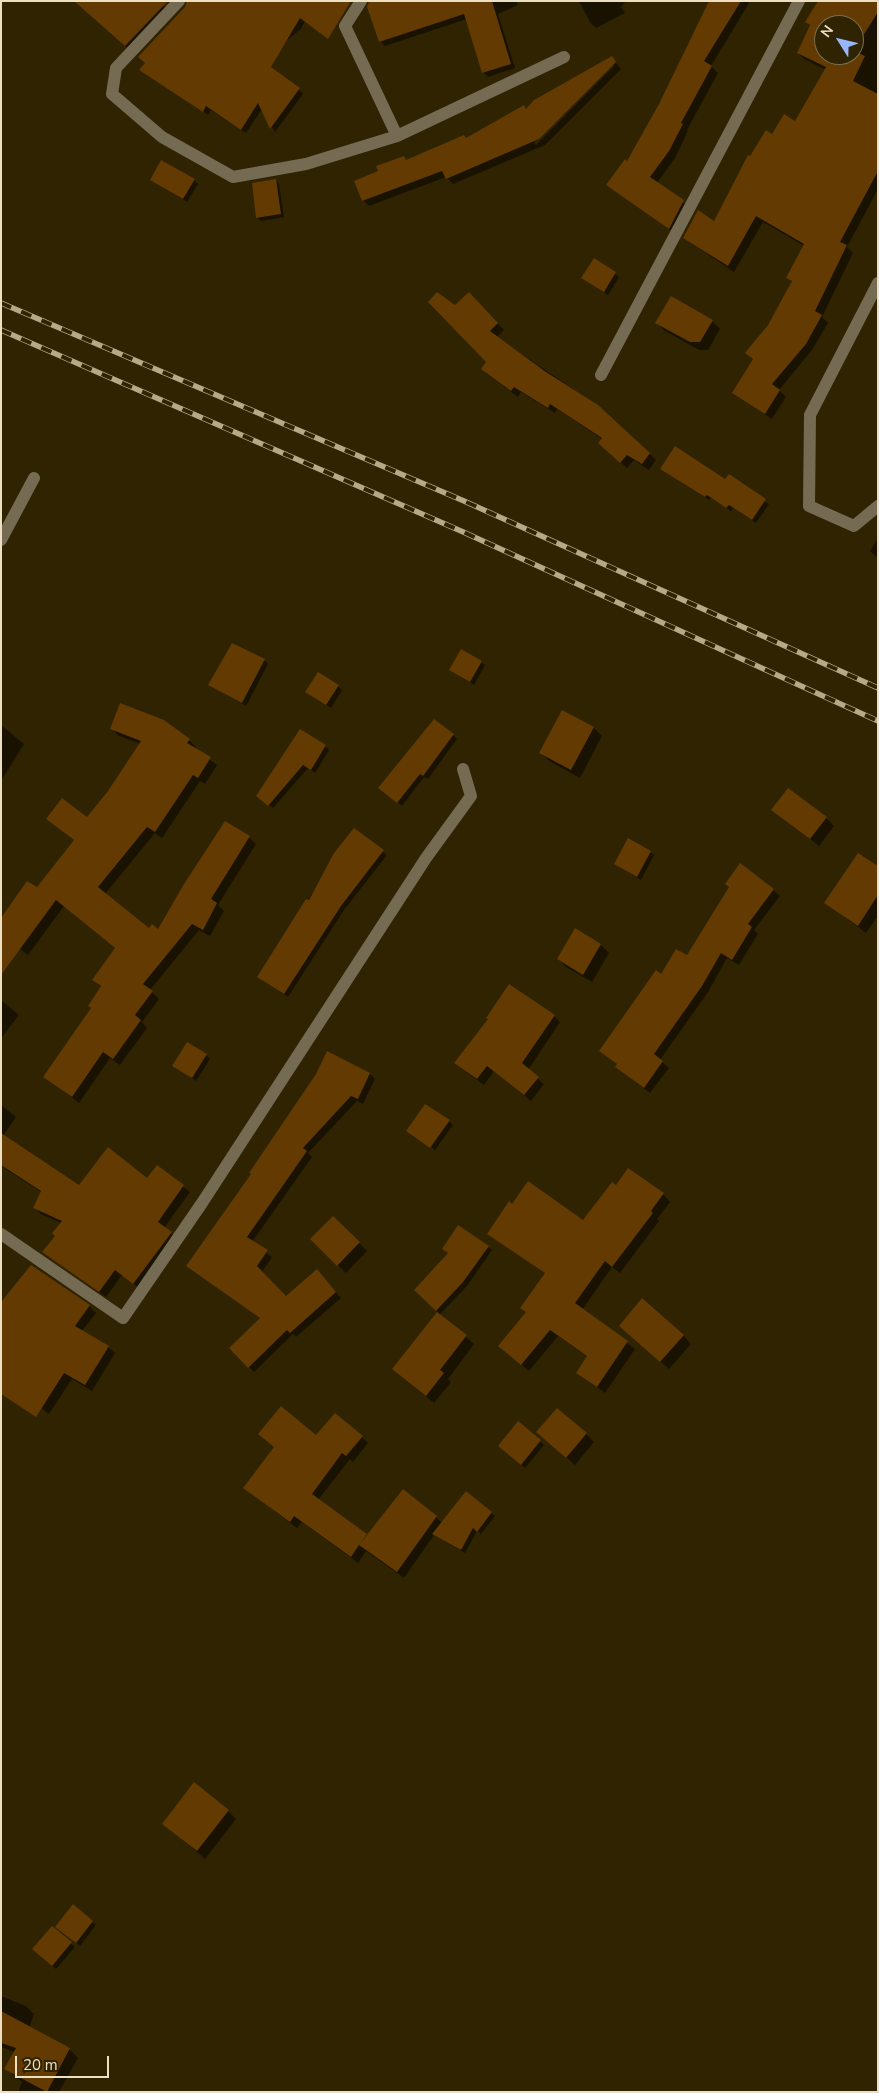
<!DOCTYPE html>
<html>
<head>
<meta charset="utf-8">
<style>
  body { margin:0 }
  #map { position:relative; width:879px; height:2093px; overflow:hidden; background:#2f2302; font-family:"Nunito Sans",sans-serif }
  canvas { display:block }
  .frame { position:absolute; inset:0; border:2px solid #ede0c2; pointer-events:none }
  .north { position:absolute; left:814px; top:15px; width:50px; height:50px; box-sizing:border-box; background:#2f2302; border:1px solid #7b6f4f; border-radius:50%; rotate:306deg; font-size:14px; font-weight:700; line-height:20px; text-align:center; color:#ede0c2 }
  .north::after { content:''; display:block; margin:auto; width:18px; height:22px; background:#98b5fd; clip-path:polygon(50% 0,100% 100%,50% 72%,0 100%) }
  .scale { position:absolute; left:15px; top:2056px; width:94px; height:22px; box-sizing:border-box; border:2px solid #ede0c2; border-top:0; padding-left:6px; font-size:15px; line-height:18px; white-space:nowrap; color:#ede0c2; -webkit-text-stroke:4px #2f2302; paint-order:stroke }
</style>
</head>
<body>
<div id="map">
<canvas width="879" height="2093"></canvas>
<div class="frame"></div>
<div class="north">N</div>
<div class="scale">20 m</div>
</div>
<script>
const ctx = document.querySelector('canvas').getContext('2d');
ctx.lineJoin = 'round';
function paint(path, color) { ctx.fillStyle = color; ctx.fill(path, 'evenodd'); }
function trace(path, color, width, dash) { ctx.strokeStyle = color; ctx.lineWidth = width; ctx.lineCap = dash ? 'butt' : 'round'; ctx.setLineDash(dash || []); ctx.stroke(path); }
const shadow = new Path2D(`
  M 159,1 L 172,14 L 134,54 L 90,14 Z
  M 335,1 L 305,21 L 301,29 L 252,69 L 299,89 L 303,94 L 275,132 L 262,109 L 246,133 L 211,110 L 208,115 L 141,70 Z
  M 405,1 L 516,1 L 518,5 L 498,14 L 515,68 L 488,77 L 483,72 L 467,19 L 385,46 L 380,41 Z
  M 579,1 L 626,1 L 621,7 L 625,13 L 596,28 L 590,22 Z
  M 710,1 L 747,1 L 749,3 L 711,66 L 718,73 L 687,130 L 688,131 L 675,158 L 657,183 L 690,208 L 676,234 L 608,185 L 628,163 L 660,104 Z
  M 878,1 L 878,189 L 847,247 L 853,253 L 822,317 L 828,323 L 812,350 L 779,390 L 786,397 L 772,419 L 733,393 L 754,360 L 769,326 L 793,283 L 788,278 L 804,246 L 763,222 L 734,272 L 684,238 L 714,222 L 750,158 L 773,136 L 795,123 L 826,70 L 804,59 L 798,53 L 811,27 L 806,22 ZM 824,25 L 854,25 L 854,55 L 824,55 Z
  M 612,58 L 621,69 L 545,145 L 453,184 L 446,177 L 369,206 L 363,200 L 380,172 L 404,158 L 407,160 L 467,139 L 524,107 L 527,109 ZM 611,65 L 615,65 L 536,145 L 534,143 Z
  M 151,180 L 194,180 L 198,184 L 187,202 Z
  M 275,180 L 279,184 L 284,217 L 261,221 L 257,217 Z
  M 594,260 L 619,277 L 608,295 L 583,278 Z
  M 469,294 L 504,330 L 497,337 L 598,406 L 650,454 L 656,460 L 649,470 L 634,460 L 627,468 L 606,449 L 602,439 L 557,409 L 555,413 L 521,392 L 518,397 L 489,375 L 482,369 L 488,362 L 455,307 Z
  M 712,321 L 720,329 L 708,350 L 699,350 L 665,331 L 657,323 Z
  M 661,469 L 725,481 L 769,504 L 756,523 L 733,508 L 731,511 L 711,498 L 709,500 Z
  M 878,538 L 878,558 L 870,551 Z
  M 264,660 L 268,664 L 246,706 L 210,685 Z
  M 481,662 L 485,665 L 474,685 L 450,670 Z
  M 338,686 L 342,690 L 331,708 L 307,692 Z
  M 563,711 L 594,728 L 602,736 L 580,778 L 549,761 L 541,753 Z
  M 163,722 L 189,740 L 196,747 L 195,749 L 217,765 L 205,784 L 200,781 L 162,838 L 155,833 L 105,894 L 149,929 L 159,931 L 225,823 L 249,837 L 256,844 L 218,905 L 224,911 L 210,936 L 199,930 L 150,990 L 159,999 L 142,1022 L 147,1028 L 120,1065 L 110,1058 L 79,1103 L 45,1077 L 92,1009 L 102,988 L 93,980 L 116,949 L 64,906 L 28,955 L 4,937 L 37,889 L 75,841 L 48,819 L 87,818 L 109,792 L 141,744 L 119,736 L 112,729 Z
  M 1,725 L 24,744 L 1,781 Z
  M 453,735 L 457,739 L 428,779 L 424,777 L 402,806 L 383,792 Z
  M 325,746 L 329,750 L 315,773 L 308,768 L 273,808 L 262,800 Z
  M 773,810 L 826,818 L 834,826 L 819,846 Z
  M 354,829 L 387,855 L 344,910 L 288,997 L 258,977 Z
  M 650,852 L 654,855 L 641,880 L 615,864 Z
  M 878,867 L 878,916 L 866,933 L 826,903 Z
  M 773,890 L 780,896 L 754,930 L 758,934 L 739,965 L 727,958 L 708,992 L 660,1060 L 669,1068 L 650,1093 L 623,1073 L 616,1067 L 618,1065 L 601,1051 L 687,957 Z
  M 576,930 L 601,945 L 609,953 L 592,982 L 566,967 L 558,959 Z
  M 1,1000 L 19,1015 L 2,1037 L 1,1036 Z
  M 554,1016 L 560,1022 L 528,1070 L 544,1084 L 531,1101 L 494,1071 L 484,1085 L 462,1069 Z
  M 327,1053 L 370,1074 L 375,1079 L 363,1104 L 357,1101 L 308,1153 L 312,1157 L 252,1242 L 272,1257 L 262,1272 L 286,1298 L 322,1276 L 341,1298 L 296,1337 L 293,1334 L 254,1372 L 231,1348 L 261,1318 L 188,1266 L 252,1175 L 317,1075 Z
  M 206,1055 L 210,1059 L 196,1081 L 173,1065 Z
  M 1,1105 L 16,1117 L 3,1136 L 79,1186 L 148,1180 L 157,1167 L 190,1192 L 164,1228 L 178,1239 L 140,1289 L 122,1275 L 106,1297 L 43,1252 L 56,1236 L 61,1223 L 41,1214 L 34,1207 L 41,1192 L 1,1166 Z
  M 449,1121 L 453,1125 L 435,1150 L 412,1134 Z
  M 616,1187 L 663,1194 L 670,1202 L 657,1219 L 659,1221 L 620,1273 L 612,1267 L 582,1310 L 635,1349 L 605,1393 L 578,1373 L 588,1357 L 558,1336 L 529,1371 L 507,1353 L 527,1313 L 522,1308 L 546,1274 L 489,1233 L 513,1205 L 583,1222 Z
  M 333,1217 L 367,1251 L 346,1273 L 311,1239 Z
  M 488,1247 L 492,1250 L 467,1286 L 439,1315 L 474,1344 L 448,1379 L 451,1382 L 434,1403 L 393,1369 L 438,1312 L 415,1290 L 449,1254 L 443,1249 Z
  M 89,1306 L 96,1313 L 82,1331 L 108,1347 L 115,1353 L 92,1391 L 72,1379 L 49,1414 L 1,1376 Z
  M 629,1334 L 683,1335 L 691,1344 L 669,1369 Z
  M 518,1423 L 544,1445 L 525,1468 L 503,1449 Z
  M 538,1432 L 586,1434 L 594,1442 L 575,1465 Z
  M 316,1437 L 362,1437 L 368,1443 L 353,1462 L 350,1459 L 318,1500 L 368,1536 L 436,1517 L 442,1523 L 466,1493 L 495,1516 L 481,1534 L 477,1531 L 465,1553 L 434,1535 L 404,1578 L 366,1551 L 358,1563 L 302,1522 L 297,1528 L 252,1494 Z
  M 228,1811 L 236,1819 L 205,1859 L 164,1824 Z
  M 92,1922 L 96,1925 L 80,1946 L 61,1930 Z
  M 52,1927 L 75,1947 L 56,1969 L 38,1953 Z
  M 1,1996 L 26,2006 L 34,2014 L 29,2028 L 69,2049 L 78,2058 L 59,2092 L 18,2092 L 22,2082 L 6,2069 L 15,2052 L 1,2047 Z`);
const building = new Path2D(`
  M 74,1 L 168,1 L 125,46 Z
  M 187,1 L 351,1 L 328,39 L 300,18 L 271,67 L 300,88 L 270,129 L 258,103 L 241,130 L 206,106 L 203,112 L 139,70 L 145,63 L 138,57 L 185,7 Z
  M 369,1 L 492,1 L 511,64 L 482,73 L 464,14 L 379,42 L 367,7 Z
  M 709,1 L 741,1 L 704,61 L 712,66 L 681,123 L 683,124 L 669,151 L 650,177 L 684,200 L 669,229 L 606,185 L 625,159 L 627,161 L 659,104 Z
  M 818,1 L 878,1 L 878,12 L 854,50 L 854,25 L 824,25 L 824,55 L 854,55 L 854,51 L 865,56 L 853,81 L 878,94 L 878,171 L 840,242 L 847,245 L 815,311 L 822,315 L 806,344 L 772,384 L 780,390 L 765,414 L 732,393 L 753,359 L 745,353 L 768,325 L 792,281 L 786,278 L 804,244 L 756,216 L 728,266 L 683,238 L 698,210 L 714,221 L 748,155 L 750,156 L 766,130 L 772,134 L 784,114 L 795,121 L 826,67 L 797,53 L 810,25 L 805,22 Z
  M 612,56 L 616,62 L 539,139 L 446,179 L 442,171 L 362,201 L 354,181 L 378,171 L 376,166 L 404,156 L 406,160 L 464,135 L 466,138 L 524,105 L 526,109 L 534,100 Z
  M 161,160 L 195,179 L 183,199 L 150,180 Z
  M 276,179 L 281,214 L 256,218 L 252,183 Z
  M 594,258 L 616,272 L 604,292 L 581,278 Z
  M 437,292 L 455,305 L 469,292 L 498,323 L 490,331 L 546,372 L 598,405 L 650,453 L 642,464 L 627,455 L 620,463 L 598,443 L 602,438 L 550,404 L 548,408 L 514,387 L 511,391 L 481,369 L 486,362 L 428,302 Z
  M 671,296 L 713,320 L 700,342 L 690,342 L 655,323 Z
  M 675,446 L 725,479 L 729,474 L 766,499 L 752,520 L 729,505 L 726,508 L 707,495 L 705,497 L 660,469 Z
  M 232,643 L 265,659 L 242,703 L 208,685 Z
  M 461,649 L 482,661 L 470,682 L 449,670 Z
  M 318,672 L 339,685 L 326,705 L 305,692 Z
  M 120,703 L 164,720 L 190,739 L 187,743 L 211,757 L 198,778 L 193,775 L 155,832 L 147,827 L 98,887 L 149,928 L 152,924 L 158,929 L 184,884 L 225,821 L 250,836 L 211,899 L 217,903 L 203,930 L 192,924 L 143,984 L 153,991 L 135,1015 L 141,1020 L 113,1059 L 103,1052 L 72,1097 L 43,1077 L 91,1008 L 88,1006 L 101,986 L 92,980 L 115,948 L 56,900 L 1,975 L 1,918 L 27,881 L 37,887 L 74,840 L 46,819 L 62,798 L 87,817 L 108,791 L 141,741 L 110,729 Z
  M 562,710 L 594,727 L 571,770 L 539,753 Z
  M 434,719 L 454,734 L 423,776 L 420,774 L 397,803 L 378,788 Z
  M 300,729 L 326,745 L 311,770 L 303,765 L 268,806 L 256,796 Z
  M 788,788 L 827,817 L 810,839 L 771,810 Z
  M 354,828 L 384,850 L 341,906 L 284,994 L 257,977 L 306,899 L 309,900 L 334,853 Z
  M 628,838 L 651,851 L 637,877 L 614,864 Z
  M 858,853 L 878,866 L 878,895 L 858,926 L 824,903 Z
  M 740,863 L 774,889 L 748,924 L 752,927 L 732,960 L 721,953 L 702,986 L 654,1054 L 663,1061 L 644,1088 L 615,1067 L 617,1064 L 599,1051 L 656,970 L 661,974 L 676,949 L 687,955 L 729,887 L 725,884 Z
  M 575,928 L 601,944 L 583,975 L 557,959 Z
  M 509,984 L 555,1015 L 522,1063 L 539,1077 L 524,1095 L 487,1066 L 477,1079 L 454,1063 L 488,1019 L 486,1018 Z
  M 187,1042 L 207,1054 L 192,1078 L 172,1066 Z
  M 327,1051 L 370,1073 L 358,1099 L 351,1096 L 303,1148 L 307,1151 L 247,1237 L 268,1250 L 257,1266 L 286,1296 L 317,1269 L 336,1292 L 290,1333 L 287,1330 L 248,1368 L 229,1348 L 260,1318 L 186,1266 L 251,1174 L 249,1173 L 316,1074 Z
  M 425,1104 L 450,1120 L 430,1148 L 406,1131 Z
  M 1,1133 L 79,1185 L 108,1147 L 147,1178 L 157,1165 L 184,1185 L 158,1222 L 172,1232 L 133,1284 L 115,1270 L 99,1292 L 42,1252 L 55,1236 L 52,1233 L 62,1221 L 33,1208 L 41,1191 L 1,1165 Z
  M 628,1168 L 664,1193 L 651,1211 L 653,1213 L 612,1267 L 605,1261 L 575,1303 L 628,1341 L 597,1387 L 576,1373 L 587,1356 L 550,1330 L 521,1365 L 498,1346 L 526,1312 L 520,1308 L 545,1273 L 487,1234 L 509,1201 L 512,1204 L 528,1181 L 583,1220 L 612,1182 L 616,1185 Z
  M 333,1216 L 360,1242 L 337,1266 L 310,1239 Z
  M 458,1225 L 489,1246 L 463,1282 L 436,1311 L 414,1290 L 448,1253 L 442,1249 Z
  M 31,1265 L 90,1305 L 75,1326 L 109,1346 L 85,1385 L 64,1373 L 36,1417 L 1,1394 L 1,1302 Z
  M 642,1298 L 684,1335 L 660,1362 L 619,1326 Z
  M 437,1312 L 467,1335 L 440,1370 L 444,1373 L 426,1396 L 392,1369 Z
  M 281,1406 L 316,1435 L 335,1413 L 363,1436 L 346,1456 L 342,1453 L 312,1494 L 367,1534 L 359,1545 L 403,1489 L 437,1516 L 397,1572 L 359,1545 L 351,1557 L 294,1516 L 290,1522 L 243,1488 L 274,1447 L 258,1434 Z
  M 557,1408 L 587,1433 L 566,1458 L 536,1432 Z
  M 518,1421 L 541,1440 L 521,1465 L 498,1446 Z
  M 466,1491 L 492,1512 L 477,1532 L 473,1528 L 461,1550 L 432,1534 Z
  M 194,1782 L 229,1810 L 197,1851 L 162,1824 Z
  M 73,1904 L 93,1921 L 76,1943 L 55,1927 Z
  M 52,1926 L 72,1942 L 52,1966 L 32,1949 Z
  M 1,2011 L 70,2048 L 47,2092 L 4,2069 L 16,2048 L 1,2043 Z`);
const minor = new Path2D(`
  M 179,1 L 116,68 L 112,94 L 162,137 L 233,177 L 306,164 L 397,136 L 564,57
  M 361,1 L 345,26 L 397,136
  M 878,283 L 810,415 L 809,506 L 854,526 L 878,506
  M 601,375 L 799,1
  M 1,540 L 34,478
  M 1,1234 L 123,1318 L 202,1203 L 426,858 L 471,796 L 463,769`);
const rail = new Path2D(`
  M 1,303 L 464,501 L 878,688
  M 1,330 L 461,531 L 878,721`);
paint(shadow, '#0007');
paint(building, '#623a02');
trace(minor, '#756b53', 12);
trace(rail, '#b6a98a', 5.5);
trace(rail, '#2f2302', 4, [11]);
</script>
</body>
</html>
